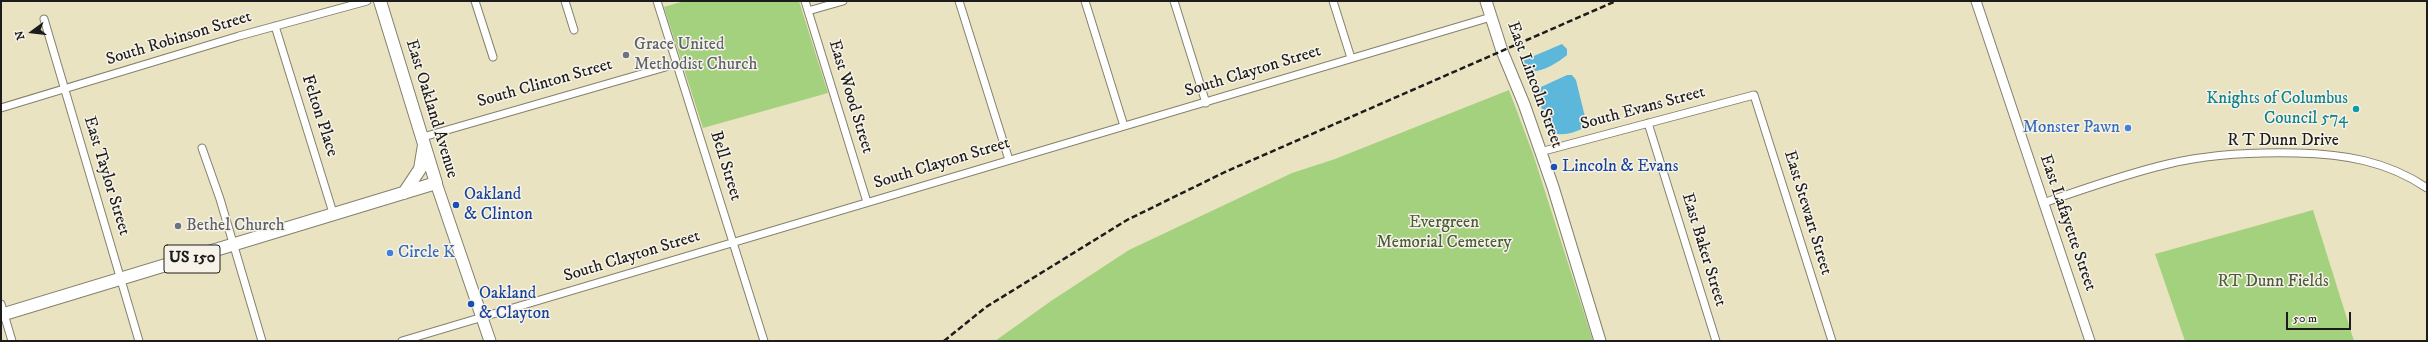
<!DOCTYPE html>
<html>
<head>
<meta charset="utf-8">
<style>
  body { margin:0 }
  #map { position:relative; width:2428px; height:342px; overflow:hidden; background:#eae3c2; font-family:"IM FELL DW Pica",serif }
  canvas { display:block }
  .frame { position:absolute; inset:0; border:2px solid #1c1c1c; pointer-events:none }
  .north { position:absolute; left:12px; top:12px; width:40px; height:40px; -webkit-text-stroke:3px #f7f3e8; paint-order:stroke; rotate:255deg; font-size:11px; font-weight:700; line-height:16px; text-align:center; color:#1c1c1c }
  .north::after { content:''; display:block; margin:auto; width:14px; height:18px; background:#1c1c1c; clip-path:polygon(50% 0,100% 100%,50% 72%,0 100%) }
  .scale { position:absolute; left:2286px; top:312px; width:65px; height:18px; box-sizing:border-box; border:2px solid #1c1c1c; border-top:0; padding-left:5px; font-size:12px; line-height:14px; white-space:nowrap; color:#1c1c1c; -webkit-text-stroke:3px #f7f3e8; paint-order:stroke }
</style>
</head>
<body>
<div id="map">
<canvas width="2428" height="342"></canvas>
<div class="frame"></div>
<div class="north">N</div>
<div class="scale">50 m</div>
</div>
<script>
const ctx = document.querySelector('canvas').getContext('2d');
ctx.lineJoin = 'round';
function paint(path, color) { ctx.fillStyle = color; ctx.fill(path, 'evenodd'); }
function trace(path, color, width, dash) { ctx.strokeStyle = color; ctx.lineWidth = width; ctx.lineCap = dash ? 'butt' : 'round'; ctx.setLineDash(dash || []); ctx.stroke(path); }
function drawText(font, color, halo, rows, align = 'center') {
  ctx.font = font + ' "IM FELL DW Pica",serif'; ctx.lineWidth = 3; ctx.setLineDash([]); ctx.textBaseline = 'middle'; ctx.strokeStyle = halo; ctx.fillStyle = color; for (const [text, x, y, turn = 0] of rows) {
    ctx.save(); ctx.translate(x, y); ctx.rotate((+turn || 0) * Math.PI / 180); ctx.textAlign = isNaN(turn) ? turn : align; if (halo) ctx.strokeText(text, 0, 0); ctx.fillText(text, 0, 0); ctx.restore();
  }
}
const green = new Path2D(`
  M 684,1 L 799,1 L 828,93 L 703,128 L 664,7 Z
  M 1509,90 L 1533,154 L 1593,341 L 995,341 L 1051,301 L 1129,250 L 1292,173 L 1335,159 Z
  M 2313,210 L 2354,341 L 2185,341 L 2155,254 Z`);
const water = new Path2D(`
  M 1562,44 L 1567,49 L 1567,55 C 1558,63 1539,74 1527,71 L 1522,61 Z
  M 1567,75 L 1572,75 L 1576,80 L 1586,121 L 1584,128 C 1573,133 1564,136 1553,133 C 1546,121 1536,102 1541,87 Z`);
const minor = new Path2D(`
  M 475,1 L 493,57
  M 565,1 L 574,30
  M 657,1 L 764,341
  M 805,1 L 867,202
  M 959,1 L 1009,160
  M 1085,1 L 1124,126
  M 1174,1 L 1206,103
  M 1333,1 L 1351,58
  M 808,11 L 843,1
  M 44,19 L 139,341
  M 275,26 L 334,216
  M 1,108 L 239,36 L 367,1
  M 1648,123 L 1716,341
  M 423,137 L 676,64
  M 202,148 L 220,199 L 262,341
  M 1540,152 L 1754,95 L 1832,341
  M 2043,203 C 2084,189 2125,174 2168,164 C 2210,154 2254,152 2297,153 C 2344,154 2387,161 2427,188
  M 1,304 L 12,341
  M 402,341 L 1491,17`);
const tertiary = new Path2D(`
  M 1976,1 L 2090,341`);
const secondary = new Path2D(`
  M 1486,1 L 1502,51 L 1524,104 L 1553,187 L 1600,341
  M 436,183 L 490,341`);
const primary = new Path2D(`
  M 404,193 L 420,169 L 424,145
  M 1,315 L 436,183 L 380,1`);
const rail = new Path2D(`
  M 944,341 L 986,307 L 1127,220 L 1225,172 L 1616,1`);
const markers = [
  [626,55,4,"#6b7280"],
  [2356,109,4,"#0f9aa8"],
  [2128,128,4,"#3f7fe0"],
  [1554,167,4,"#1a4fb4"],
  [456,205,4,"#1a4fb4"],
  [178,226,4,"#6b7280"],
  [390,253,4,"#3f7fe0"],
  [471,304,4,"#1a4fb4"]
];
const shields = [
  [192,259,56]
];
const shieldNames = [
  ["US 150",192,259]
];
const streetNames = [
  ["South Robinson Street",179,39,-17],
  ["South Clayton Street",1253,72,-17],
  ["South Clinton Street",545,84,-16],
  ["East Lincoln Street",1534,85,70],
  ["East Wood Street",850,97,73],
  ["East Oakland Avenue",431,109,73],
  ["South Evans Street",1643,109,-15],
  ["Felton Place",319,116,72],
  ["R T Dunn Drive",2283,141],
  ["South Clayton Street",942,164,-17],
  ["Bell Street",725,166,73],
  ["East Taylor Street",106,176,73],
  ["East Stewart Street",1807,213,73],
  ["East Lafayette Street",2067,223,71],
  ["East Baker Street",1703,250,73],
  ["South Clayton Street",632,257,-17]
];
const worshipNames = [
  ["Grace United",634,45],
  ["Methodist Church",634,65],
  ["Bethel Church",186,226]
];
const cultureNames = [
  ["Knights of Columbus",2348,99],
  ["Council 574",2348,119]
];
const shopNames = [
  ["Monster Pawn",2120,128],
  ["Circle K",398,253,"left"]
];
const transitNames = [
  ["Lincoln & Evans",1562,167],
  ["Oakland",464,195],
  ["& Clinton",464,215],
  ["Oakland",479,294],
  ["& Clayton",479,314]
];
const parkNames = [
  ["Evergreen",1444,223],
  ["Memorial Cemetery",1444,243],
  ["RT Dunn Fields",2273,282]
];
paint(green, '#a4d17e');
paint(water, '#5db7db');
trace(minor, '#83806f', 9);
trace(tertiary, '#83806f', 11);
trace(secondary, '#83806f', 13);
trace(primary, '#83806f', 14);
trace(minor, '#fff', 7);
trace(tertiary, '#fff', 9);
trace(secondary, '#fff', 11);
trace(primary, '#fff', 12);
trace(rail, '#1c1c1c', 2.5, [6, 3]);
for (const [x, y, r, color] of markers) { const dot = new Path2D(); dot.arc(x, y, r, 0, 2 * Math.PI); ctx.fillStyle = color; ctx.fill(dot); trace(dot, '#f7f3e8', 1.5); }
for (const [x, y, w] of shields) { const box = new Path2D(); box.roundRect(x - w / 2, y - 14, w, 28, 3); ctx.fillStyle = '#f7f3e8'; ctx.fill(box); trace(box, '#1c1c1c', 1); }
drawText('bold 16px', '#1c1c1c', null, shieldNames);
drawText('17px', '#1c1c1c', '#f7f3e8', streetNames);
drawText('17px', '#5b616d', '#f7f3e8', worshipNames, 'left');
drawText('17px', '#0d838f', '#f7f3e8', cultureNames, 'right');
drawText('17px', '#366cbe', '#f7f3e8', shopNames, 'right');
drawText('17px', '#164399', '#f7f3e8', transitNames, 'left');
drawText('17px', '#4c5b3e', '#f7f3e8', parkNames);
</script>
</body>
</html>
